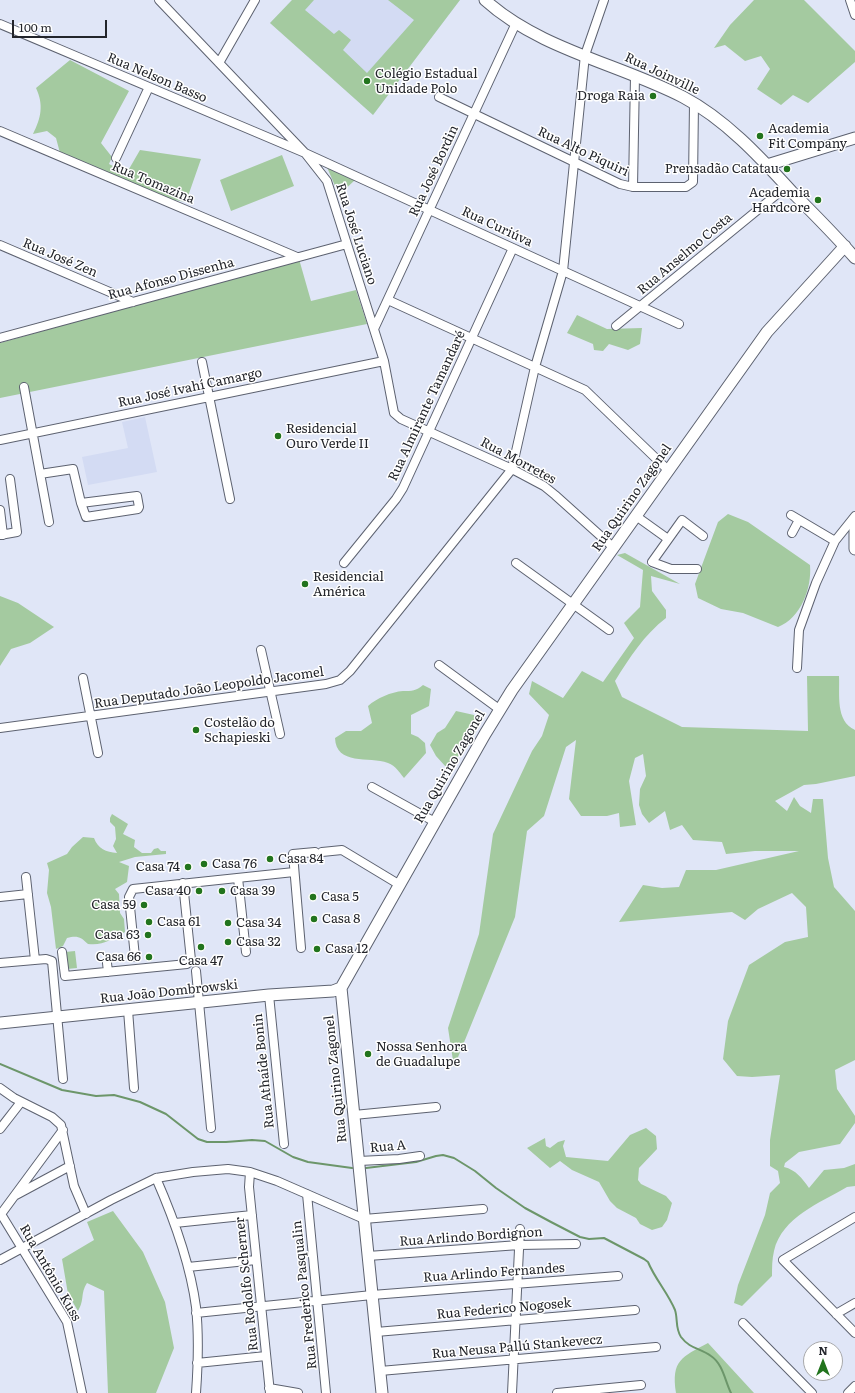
<!DOCTYPE html>
<html>
<head>
<meta charset="utf-8">
<style>
  body { margin:0 }
  #map { position:relative; width:855px; height:1393px; overflow:hidden; background:#e0e6f7; font-family:Literata,serif }
  canvas { display:block }
  .north { position:absolute; left:803px; top:1341px; width:40px; height:40px; box-sizing:border-box; background:#fff; border:1px solid #a7a8aa; border-radius:50%; rotate:0deg; font-size:11px; font-weight:700; line-height:16px; text-align:center; color:#23252b }
  .north::after { content:''; display:block; margin:auto; width:14px; height:18px; background:#22741d; clip-path:polygon(50% 0,100% 100%,50% 72%,0 100%) }
  .scale { position:absolute; left:12px; top:20px; width:95px; height:18px; box-sizing:border-box; border:2px solid #23252b; border-top:0; padding-left:5px; font-size:12px; line-height:14px; white-space:nowrap; color:#23252b; -webkit-text-stroke:3px #fff; paint-order:stroke }
</style>
</head>
<body>
<div id="map">
<canvas width="855" height="1393"></canvas>
<div class="north">N</div>
<div class="scale">100 m</div>
</div>
<script>
const ctx = document.querySelector('canvas').getContext('2d');
ctx.lineJoin = 'round';
function paint(path, color) { ctx.fillStyle = color; ctx.fill(path, 'evenodd'); }
function trace(path, color, width, dash) { ctx.strokeStyle = color; ctx.lineWidth = width; ctx.lineCap = dash ? 'butt' : 'round'; ctx.setLineDash(dash || []); ctx.stroke(path); }
function drawText(font, color, halo, rows, align = 'center') {
  ctx.font = font + ' Literata,serif'; ctx.lineWidth = 3; ctx.setLineDash([]); ctx.textBaseline = 'middle'; ctx.strokeStyle = halo; ctx.fillStyle = color; for (const [text, x, y, turn = 0] of rows) {
    ctx.save(); ctx.translate(x, y); ctx.rotate((+turn || 0) * Math.PI / 180); ctx.textAlign = isNaN(turn) ? turn : align; if (halo) ctx.strokeText(text, 0, 0); ctx.fillText(text, 0, 0); ctx.restore();
  }
}
const built = new Path2D(`
  M 292,0 L 460,0 L 373,115 L 270,23 Z
  M 145,417 L 157,472 L 88,485 L 82,457 L 128,448 L 122,422 Z`);
const green = new Path2D(`
  M 292,0 L 314,0 L 305,10 L 334,34 L 339,30 L 351,40 L 343,50 L 367,73 L 414,20 L 388,0 L 460,0 L 373,115 L 270,23 Z
  M 754,0 L 804,0 L 855,51 L 855,62 L 808,103 L 793,95 L 781,105 L 757,89 L 770,69 L 761,56 L 745,61 L 725,45 L 714,48 L 730,25 Z
  M 70,60 L 129,91 L 101,143 L 112,157 L 109,164 L 119,169 L 129,169 L 140,150 L 201,159 L 186,202 L 163,198 L 60,153 L 56,138 L 47,131 L 33,134 C 41,118 44,105 36,88 Z
  M 282,155 L 294,186 L 231,211 L 220,180 Z
  M 326,165 L 355,180 L 339,195 Z
  M 299,259 L 311,301 L 356,290 L 367,324 L 0,398 L 0,343 Z
  M 577,315 L 607,329 L 642,328 L 640,344 L 628,350 L 609,344 L 603,351 L 594,350 L 593,344 L 567,333 Z
  M 728,514 L 748,522 L 810,565 C 812,588 801,618 778,627 L 743,613 L 721,609 L 698,598 L 695,584 L 718,522 Z
  M 625,553 L 680,584 L 651,576 L 652,591 L 666,610 L 666,618 C 644,635 630,657 615,681 L 622,697 L 682,727 L 808,731 L 807,676 L 839,676 C 840,694 835,721 855,730 L 855,776 L 816,784 L 804,785 L 775,801 L 787,811 L 794,797 L 800,806 L 811,813 L 813,799 L 823,799 L 828,858 L 834,887 L 855,911 L 855,1060 L 835,1070 L 837,1089 L 855,1116 L 855,1123 L 840,1144 L 799,1152 L 785,1163 L 784,1167 C 796,1170 802,1178 809,1188 L 824,1170 L 844,1168 L 855,1164 L 855,1186 L 847,1187 C 820,1203 782,1217 774,1251 C 772,1259 772,1268 772,1276 L 742,1306 L 734,1303 L 738,1285 L 765,1215 L 770,1193 L 780,1183 L 778,1171 L 770,1166 L 770,1140 L 780,1075 L 752,1077 L 737,1076 L 723,1059 L 728,1021 L 749,965 L 785,942 L 808,937 L 806,907 L 792,893 L 758,909 L 745,920 L 732,912 L 619,922 L 643,885 L 662,888 L 679,887 L 686,870 L 716,870 L 799,851 L 755,851 L 726,854 L 722,842 L 693,840 L 682,825 L 670,830 L 665,811 L 649,823 L 642,814 L 639,805 L 640,789 L 646,776 L 643,754 L 635,758 L 629,781 L 636,825 L 620,827 L 619,813 L 607,816 L 581,816 L 569,799 L 576,740 L 566,747 L 544,816 L 527,831 L 515,917 L 454,1067 L 448,1028 L 479,934 L 493,834 L 532,751 L 542,736 L 549,715 L 529,694 L 532,681 L 563,698 L 582,671 L 603,682 L 634,638 L 624,623 L 640,607 L 643,570 L 617,555 Z
  M 0,596 L 18,603 L 54,627 L 30,643 L 11,649 L 0,666 Z
  M 423,685 L 431,689 L 429,706 L 411,715 L 411,734 L 418,737 L 425,743 L 426,753 L 404,778 C 399,772 396,766 388,763 C 369,756 336,766 335,738 L 346,731 L 361,731 L 372,723 L 368,706 C 377,698 391,692 403,691 C 412,691 416,691 423,685 Z
  M 456,711 L 474,715 L 478,728 L 467,748 L 458,756 L 456,765 L 446,767 L 436,756 L 430,745 L 437,733 L 445,728 Z
  M 112,814 L 128,824 L 123,834 L 135,840 L 134,847 L 142,853 L 151,853 L 154,849 L 158,848 L 161,851 L 166,851 L 166,854 L 135,857 L 119,862 L 129,866 L 127,882 L 115,889 L 119,894 L 120,913 L 124,919 L 125,932 C 112,939 103,946 88,944 C 81,937 77,935 67,938 L 63,946 L 56,949 L 51,907 L 47,893 L 49,870 L 47,863 L 67,854 L 72,847 L 83,837 L 94,838 C 98,849 106,852 117,853 L 113,846 L 116,839 L 115,827 L 110,822 L 110,818 Z
  M 75,951 L 77,968 L 67,969 L 65,952 Z
  M 646,1128 L 656,1136 L 657,1149 L 639,1168 L 638,1180 L 641,1184 L 666,1196 L 672,1203 L 667,1220 L 662,1227 L 652,1230 L 640,1224 L 636,1218 L 617,1208 L 610,1201 L 599,1182 L 572,1170 L 560,1161 L 550,1168 L 527,1148 L 545,1138 L 546,1146 L 550,1148 L 558,1142 L 565,1140 L 563,1146 L 566,1157 L 608,1161 L 630,1135 Z
  M 113,1211 L 143,1252 L 165,1302 L 174,1348 L 156,1393 L 108,1393 L 104,1291 L 87,1283 C 80,1294 85,1299 78,1311 L 68,1294 L 62,1259 L 94,1240 L 87,1222 Z
  M 708,1343 L 754,1393 L 676,1393 C 671,1360 682,1357 708,1343 Z`);
const stream = new Path2D(`
  M 0,1064 L 62,1090 L 96,1096 L 114,1095 L 140,1102 L 166,1114 L 198,1139 L 207,1142 L 226,1142 L 252,1140 L 265,1141 L 293,1157 L 308,1162 L 352,1168
  M 366,1168 L 416,1162 L 436,1156 L 443,1155 L 454,1158 L 475,1171 L 496,1188 L 525,1208 L 551,1222 L 580,1237 L 589,1239 L 604,1238 L 644,1259 L 648,1262 C 655,1279 668,1293 675,1310 C 678,1319 675,1328 681,1337 C 690,1349 700,1348 711,1356 C 723,1364 725,1381 731,1393`);
const street = new Path2D(`
  M 159,0 L 305,153 L 327,181 L 384,361 L 394,413 L 401,419 L 512,469 L 544,486 L 555,495 L 614,548
  M 850,0 L 855,15
  M 0,24 L 305,153 L 679,324
  M 219,63 L 255,0
  M 439,97 L 620,184 L 633,187 L 686,187 L 693,182 L 694,103
  M 0,131 L 297,257
  M 116,158 L 149,87
  M 633,187 L 635,76
  M 0,245 L 133,302
  M 388,300 L 585,390 L 669,471
  M 616,326 L 787,186
  M 374,329 L 516,23
  M 0,338 L 347,244
  M 202,362 L 230,499
  M 24,387 L 49,522
  M 0,440 L 384,361
  M 40,474 L 73,469 L 81,503 L 86,517 L 138,509 L 139,507 L 137,496 L 81,503
  M 0,510 L 3,535
  M 791,515 L 835,541
  M 636,516 L 668,539
  M 792,533 L 799,520
  M 0,535 L 17,532 L 10,479
  M 344,563 L 396,499 L 403,488 L 513,248
  M 516,563 L 609,630
  M 697,569 L 671,569 L 652,562 L 682,520 L 703,536
  M 261,650 L 280,734
  M 439,665 L 499,709
  M 797,668 L 799,630 L 816,583 L 835,541 L 855,516
  M 83,678 L 98,753
  M 0,728 L 326,684 L 340,680 L 350,671 L 512,469 L 535,367 L 563,271 L 585,55 L 604,0
  M 372,787 L 435,822
  M 322,852 L 342,850 L 400,885
  M 26,877 L 35,960
  M 238,878 L 246,952
  M 0,897 L 28,894
  M 301,948 L 293,854 L 315,852
  M 62,952 L 65,976 L 187,964 L 191,960 L 183,883
  M 135,957 L 129,897 L 133,889 L 294,872
  M 0,963 L 46,959 L 52,961 L 63,1079
  M 107,963 L 108,972
  M 196,971 L 211,1128
  M 269,995 L 284,1144
  M 128,1010 L 134,1088
  M 0,1088 L 14,1098 L 52,1117 L 61,1125 L 74,1186 L 86,1214
  M 354,1115 L 436,1107
  M 0,1129 L 21,1102
  M 359,1161 L 399,1159 L 420,1156
  M 250,1172 L 249,1187 L 270,1393
  M 156,1178 C 174,1219 190,1262 196,1307 C 199,1335 198,1365 196,1393
  M 307,1194 L 326,1393
  M 16,1195 L 70,1166
  M 1,1214 L 67,1322 L 82,1393
  M 1,1214 L 63,1130
  M 855,1217 L 783,1260 L 855,1333
  M 175,1223 L 252,1215
  M 368,1256 L 519,1245 L 576,1244
  M 0,1260 L 111,1200 L 156,1178 L 193,1172 L 228,1169 L 250,1172 L 277,1181 L 364,1219 L 483,1209
  M 188,1267 L 256,1260
  M 196,1313 L 372,1295 L 618,1276
  M 836,1314 L 855,1303
  M 743,1323 L 812,1393
  M 376,1332 L 635,1310
  M 197,1363 L 266,1356
  M 380,1371 L 656,1347
  M 269,1388 L 298,1393
  M 512,1393 L 520,1229
  M 557,1393 L 641,1385
  M 848,1393 L 855,1386`);
const secondary = new Path2D(`
  M 485,0 C 539,49 619,64 683,97 C 725,119 760,157 792,192 C 813,213 835,235 855,258
  M 767,165 L 855,138
  M 855,522 L 855,549
  M 0,1023 L 269,995 L 333,991 L 341,988
  M 382,1393 L 341,988 L 485,734 L 512,690 L 767,332 L 845,246`);
const markers = [
  [367,81,4,"#22741d"],
  [653,96,4,"#22741d"],
  [760,136,4,"#22741d"],
  [787,169,4,"#22741d"],
  [818,200,4,"#22741d"],
  [278,436,4,"#22741d"],
  [305,584,4,"#22741d"],
  [196,730,4,"#22741d"],
  [270,859,4,"#22741d"],
  [204,864,4,"#22741d"],
  [188,867,4,"#22741d"],
  [199,891,4,"#22741d"],
  [222,891,4,"#22741d"],
  [313,897,4,"#22741d"],
  [144,905,4,"#22741d"],
  [314,919,4,"#22741d"],
  [149,922,4,"#22741d"],
  [228,923,4,"#22741d"],
  [148,935,4,"#22741d"],
  [228,942,4,"#22741d"],
  [201,947,4,"#22741d"],
  [317,949,4,"#22741d"],
  [149,957,4,"#22741d"],
  [368,1054,4,"#22741d"]
];
const poiNames = [
  ["Colégio Estadual",375,74],
  ["Unidade Polo",375,89],
  ["Droga Raia",645,96,"right"],
  ["Academia",768,129],
  ["Fit Company",768,144],
  ["Prensadão Catatau",779,169,"right"],
  ["Academia",810,193,"right"],
  ["Hardcore",810,208,"right"],
  ["Residencial",286,429],
  ["Ouro Verde II",286,444],
  ["Residencial",313,577],
  ["América",313,592],
  ["Costelão do",204,723],
  ["Schapieski",204,738],
  ["Casa 84",278,859],
  ["Casa 76",212,864],
  ["Casa 74",180,867,"right"],
  ["Casa 40",191,891,"right"],
  ["Casa 39",230,891],
  ["Casa 5",321,897],
  ["Casa 59",136,905,"right"],
  ["Casa 8",322,919],
  ["Casa 61",157,922],
  ["Casa 34",236,923],
  ["Casa 63",140,935,"right"],
  ["Casa 32",236,942],
  ["Casa 12",325,949],
  ["Casa 66",141,957,"right"],
  ["Casa 47",201,961,"center"],
  ["Nossa Senhora",376,1047],
  ["de Guadalupe",376,1062]
];
const streetNames = [
  ["Rua Joinville",662,74,25],
  ["Rua Nelson Basso",157,78,23],
  ["Rua Alto Piquiri",583,152,25],
  ["Rua José Bordin",434,171,-65],
  ["Rua Tomazina",153,183,23],
  ["Rua Curiúva",497,227,25],
  ["Rua José Luciano",356,234,72],
  ["Rua Anselmo Costa",685,254,-40],
  ["Rua José Zen",60,258,23],
  ["Rua Afonso Dissenha",171,279,-15],
  ["Rua José Ivahí Camargo",190,388,-12],
  ["Rua Almirante Tamandaré",427,406,-65],
  ["Rua Morretes",518,461,28],
  ["Rua Quirino Zagonel",632,498,-55],
  ["Rua Deputado João Leopoldo Jacomel",209,688,-8],
  ["Rua Quirino Zagonel",450,767,-60],
  ["Rua João Dombrowski",169,992,-6],
  ["Rua Athaíde Bonin",264,1071,-96],
  ["Rua Quirino Zagonel",336,1079,-96],
  ["Rua A",388,1147,-5],
  ["Rua Arlindo Bordignon",471,1237,-4],
  ["Rua Antônio Kuss",50,1273,60],
  ["Rua Arlindo Fernandes",494,1273,-4],
  ["Rua Rodolfo Scherner",247,1284,-96],
  ["Rua Frederico Pasqualin",305,1295,-96],
  ["Rua Federico Nogosek",504,1309,-5],
  ["Rua Neusa Pallú Stankevecz",517,1347,-5]
];
paint(built, '#d3dbf3');
paint(green, '#a4caa0');
trace(stream, '#6c966a', 2);
trace(street, '#5d6270', 10);
trace(secondary, '#5d6270', 13);
trace(street, '#fff', 8);
trace(secondary, '#fff', 11);
for (const [x, y, r, color] of markers) { const dot = new Path2D(); dot.arc(x, y, r, 0, 2 * Math.PI); ctx.fillStyle = color; ctx.fill(dot); trace(dot, '#fff', 1.5); }
drawText('13px', '#23252b', '#fff', poiNames, 'left');
drawText('13px', '#23252b', '#fff', streetNames);
</script>
</body>
</html>
